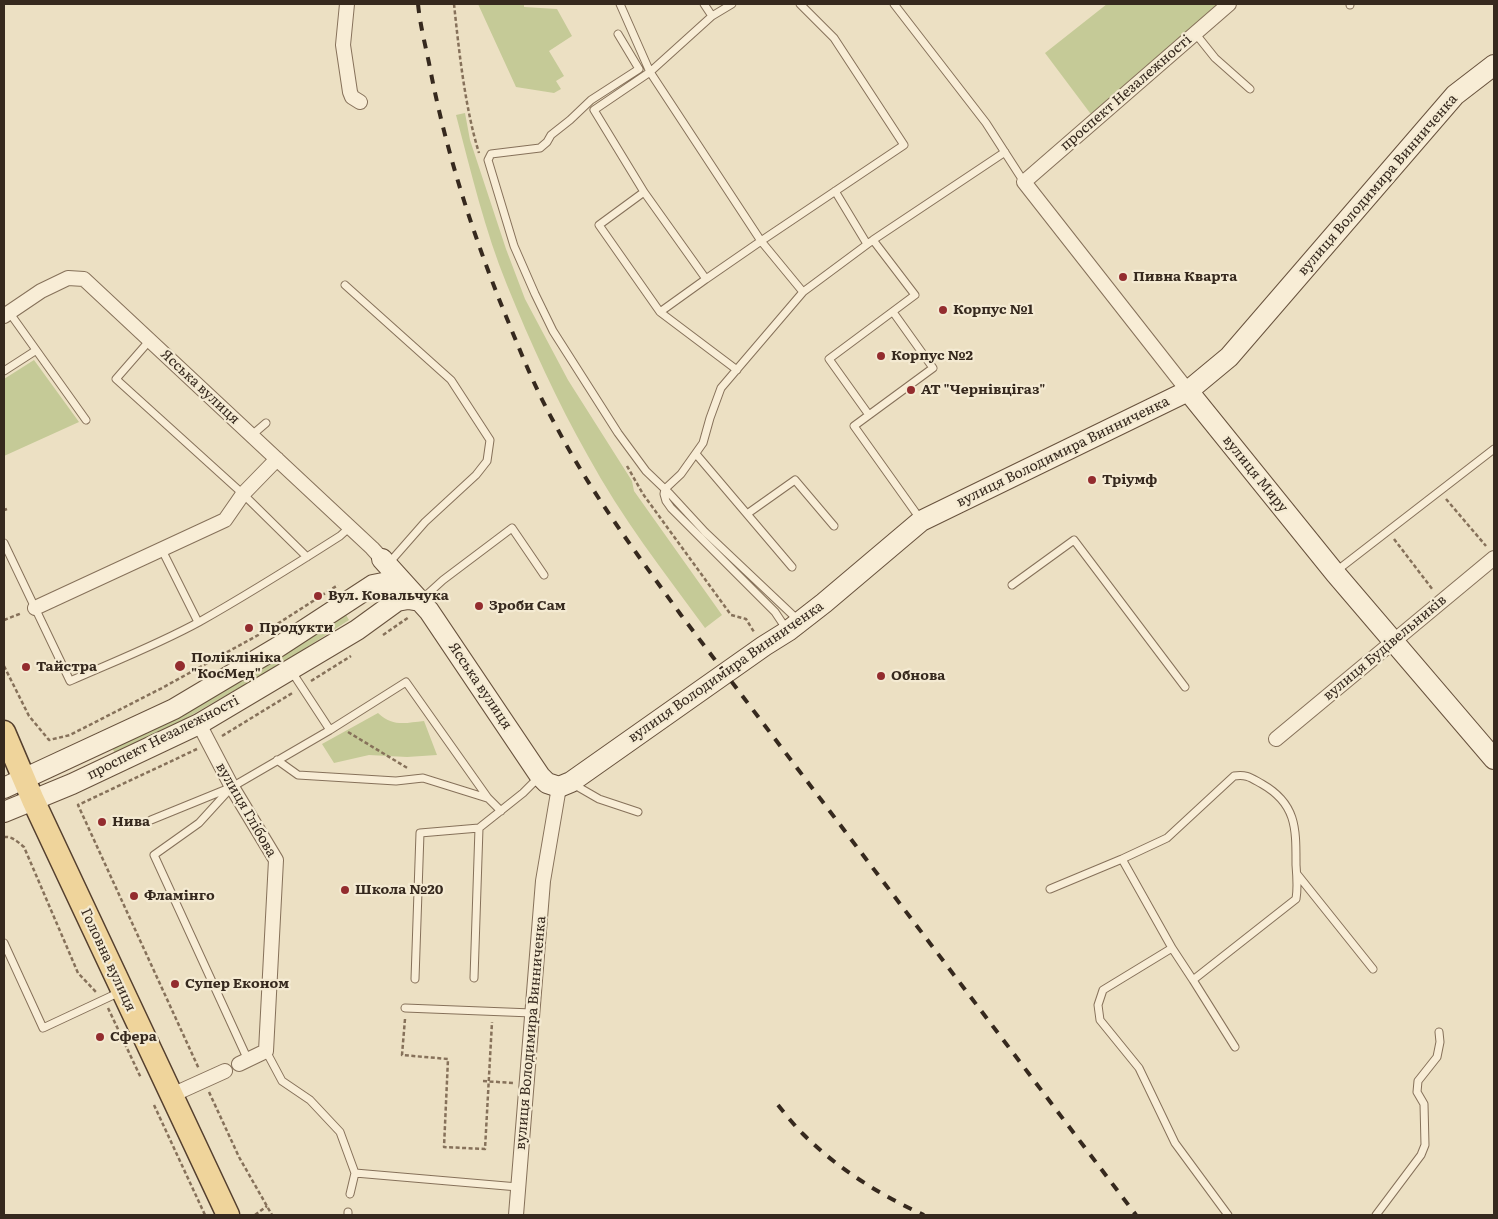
<!DOCTYPE html>
<html>
<head>
<meta charset="utf-8">
<style>
  body { margin:0 }
  #map { position:relative; width:1498px; height:1219px; overflow:hidden; background:#ece0c3; font-family:Literata,serif }
  canvas { display:block }
  .frame { position:absolute; inset:0; border:5px solid #36291e; pointer-events:none }
</style>
</head>
<body>
<div id="map">
<canvas width="1498" height="1219"></canvas>
<div class="frame"></div>
</div>
<script>
const ctx = document.querySelector('canvas').getContext('2d');
ctx.lineJoin = 'round';
function paint(path, color) { ctx.fillStyle = color; ctx.fill(path, 'evenodd'); }
function trace(path, color, width, dash) { ctx.strokeStyle = color; ctx.lineWidth = width; ctx.lineCap = dash ? 'butt' : 'round'; ctx.setLineDash(dash || []); ctx.stroke(path); }
function drawText(font, color, halo, rows, align = 'center') {
  ctx.font = font + ' Literata,serif'; ctx.lineWidth = 4.5; ctx.setLineDash([]); ctx.textBaseline = 'middle'; ctx.strokeStyle = halo; ctx.fillStyle = color; for (const [text, x, y, turn = 0] of rows) {
    ctx.save(); ctx.translate(x, y); ctx.rotate((+turn || 0) * Math.PI / 180); ctx.textAlign = isNaN(turn) ? turn : align; if (halo) ctx.strokeText(text, 0, 0); ctx.fillText(text, 0, 0); ctx.restore();
  }
}
const green = new Path2D(`
  M 478,4 L 524,4 L 524,7 L 557,9 L 572,36 L 549,51 L 564,76 L 556,81 L 561,89 L 554,93 L 516,87 Z
  M 1107,4 L 1232,4 L 1096,121 L 1045,53 Z
  M 465,113 L 470,140 L 506,249 L 525,299 L 568,380 L 632,481 L 634,491 L 722,615 L 705,628 C 664,572 621,517 588,456 C 557,401 531,344 507,285 C 485,231 471,172 456,115 Z
  M 34,360 L 79,422 L 4,456 L 4,379 Z
  M 346,615 L 349,620 L 284,662 L 183,720 L 115,753 L 112,748 L 281,657 Z
  M 378,713 C 393,727 405,723 424,721 L 437,755 L 407,757 L 369,755 L 334,763 L 322,744 Z`);
const path = new Path2D(`
  M 454,4 C 459,51 465,108 479,153
  M 627,466 L 643,494 L 731,615 L 746,619 L 754,632
  M 1446,499 L 1486,546
  M 4,510 L 7,509
  M 1394,539 L 1433,590
  M 4,620 L 22,613
  M 383,635 L 409,617
  M 4,666 L 29,716 L 49,740 L 70,735 L 162,688 L 271,628 L 338,585
  M 311,681 L 351,656
  M 348,732 L 409,769
  M 222,736 L 294,692
  M 197,749 L 78,805 L 199,1069
  M 4,837 C 12,836 18,842 24,847 L 78,973 L 96,992
  M 108,1008 L 141,1078
  M 405,1019 L 402,1055 L 448,1059 L 444,1147 L 485,1149 L 492,1022
  M 483,1081 L 513,1083
  M 209,1092 L 239,1157 L 272,1215
  M 154,1105 L 205,1215
  M 255,1215 L 267,1206`);
const service = new Path2D(`
  M 620,4 L 650,72 L 712,16 L 704,4
  M 894,4 L 986,123 L 1024,182
  M 1350,4 L 1350,5
  M 712,16 L 732,4
  M 1195,33 L 1215,58 L 1250,89
  M 618,34 L 639,69 L 591,100 L 570,120 L 551,135 L 547,142 L 540,148 L 491,154 L 488,160 L 514,246 L 535,294 L 553,331 L 618,433 L 646,471 L 670,494 L 705,532 L 799,621
  M 835,191 L 867,244
  M 644,192 L 594,110 L 650,72 L 761,241 L 904,145 L 834,38 L 800,4
  M 706,279 L 761,241 L 803,292
  M 345,285 L 451,380 L 490,440 L 487,461 L 476,475 L 425,522 L 389,563
  M 9,312 L 86,420
  M 660,312 L 706,279 L 644,192 L 599,225 L 660,312 L 737,370
  M 893,312 L 933,368 L 854,426 L 921,520
  M 150,340 L 116,379 L 243,494 L 307,557
  M 4,371 L 35,351
  M 869,415 L 829,359 L 915,295 L 873,240
  M 252,435 L 266,423
  M 696,454 L 792,567
  M 747,514 L 795,480 L 834,526
  M 4,543 L 70,681 C 113,662 157,645 199,622 C 247,595 293,566 340,536 L 350,527
  M 162,550 L 198,622
  M 1335,572 L 1494,449
  M 1012,585 L 1074,540 L 1185,687
  M 421,600 L 443,580 L 512,528 L 544,575
  M 787,630 L 775,612 L 671,508 L 666,501 L 664,494 L 665,489 L 681,474 L 703,443 L 710,418 L 721,388 L 803,292 L 873,240 L 1005,152
  M 292,672 L 330,730
  M 277,760 L 298,775 L 396,781 L 423,778 L 487,798
  M 573,784 L 599,799 L 638,812
  M 230,789 L 199,823 L 154,855 L 248,1060
  M 151,820 L 232,787 L 330,730 L 406,682 L 488,798 L 501,811
  M 1122,859 L 1172,948 L 1103,990 L 1098,1005 L 1100,1020 L 1139,1068 L 1175,1143 L 1228,1215
  M 1297,874 L 1373,969
  M 1050,889 L 1122,859 L 1167,838 L 1234,776 C 1247,774 1251,778 1262,784 C 1297,804 1296,829 1296,865 C 1297,877 1298,888 1296,899 L 1193,980 L 1172,948
  M 4,943 L 43,1028 L 120,992
  M 474,978 L 479,828 L 523,793 L 538,778
  M 415,979 L 420,833 L 479,828
  M 1193,980 L 1235,1047
  M 405,1008 L 532,1013
  M 266,1051 L 282,1081 L 310,1100 L 340,1132 L 355,1173 L 518,1187
  M 350,1194 L 355,1173
  M 348,1215 L 348,1212
  M 1376,1215 L 1421,1155 L 1425,1145 L 1424,1104 L 1417,1092 L 1418,1081 L 1437,1057 L 1440,1042 L 1439,1032`);
const minor = new Path2D(`
  M 347,4 L 343,45 L 350,92 L 352,97 L 360,102
  M 4,316 L 41,291 L 68,278 L 84,279 L 372,548 L 382,559
  M 1188,391 L 1024,182 L 1229,4
  M 35,608 L 225,520 L 243,494 L 277,459
  M 199,724 L 232,787 L 276,860 L 266,1051 L 239,1064
  M 1276,739 L 1494,558
  M 172,1095 L 225,1071
  M 516,1215 L 543,881 L 559,787`);
const secondary = new Path2D(`
  M 1188,391 L 1335,573 L 1494,759
  M 382,559 L 429,611 L 540,776 L 547,783 L 559,787 L 571,782 L 764,646 L 788,631 L 824,603 L 921,521 L 1188,391 L 1229,357 L 1455,95 L 1494,65
  M 4,788 L 174,709 L 278,647 L 373,585 L 388,582 L 401,582
  M 4,812 L 72,784 L 199,724 L 357,630 L 397,601 L 408,599 L 420,601`);
const primary = new Path2D(`
  M 4,732 L 33,800 L 228,1215`);
const rail = new Path2D(`
  M 418,4 C 420,24 425,44 429,63 C 445,148 471,229 503,309 C 519,348 535,389 556,426 C 591,493 637,554 681,615 L 1136,1215
  M 778,1105 C 786,1115 794,1125 803,1134 C 838,1169 880,1195 924,1215`);
const markers = [
  [1123,277,5,"#932c2e"],
  [943,310,5,"#932c2e"],
  [881,356,5,"#932c2e"],
  [911,390,5,"#932c2e"],
  [1092,480,5,"#932c2e"],
  [318,596,5,"#932c2e"],
  [479,606,5,"#932c2e"],
  [249,628,5,"#932c2e"],
  [180,666,6,"#932c2e"],
  [26,667,5,"#932c2e"],
  [881,676,5,"#932c2e"],
  [102,822,5,"#932c2e"],
  [345,890,5,"#932c2e"],
  [134,896,5,"#932c2e"],
  [175,984,5,"#932c2e"],
  [100,1037,5,"#932c2e"]
];
const streetNames = [
  ["проспект Незалежності",1126,93,-41],
  ["вулиця Володимира Винниченка",1378,185,-49],
  ["Ясська вулиця",200,387,43],
  ["вулиця Володимира Винниченка",1063,452,-26],
  ["вулиця Миру",1255,474,51],
  ["вулиця Будівельників",1385,648,-40],
  ["вулиця Володимира Винниченка",726,672,-35],
  ["Ясська вулиця",480,686,56],
  ["проспект Незалежності",163,738,-27],
  ["вулиця Глібова",246,810,60],
  ["Головна вулиця",108,960,65],
  ["вулиця Володимира Винниченка",531,1033,-85]
];
const poiNames = [
  ["Пивна Кварта",1133,277],
  ["Корпус №1",953,310],
  ["Корпус №2",891,356],
  ["АТ \"Чернівцігаз\"",921,390],
  ["Тріумф",1102,480],
  ["Вул. Ковальчука",328,596],
  ["Зроби Сам",489,606],
  ["Продукти",259,628],
  ["Поліклініка",191,658],
  ["\"КосМед\"",191,674],
  ["Тайстра",36,667],
  ["Обнова",891,676],
  ["Нива",112,822],
  ["Школа №20",355,890],
  ["Фламінго",144,896],
  ["Супер Економ",185,984],
  ["Сфера",110,1037]
];
paint(green, '#c5ca97');
trace(service, '#86715a', 9);
trace(minor, '#86715a', 16);
trace(secondary, '#68523d', 22);
trace(primary, '#543f2e', 25);
trace(path, '#86715a', 2.5, [4, 2.5]);
trace(service, '#f8edd6', 7);
trace(minor, '#f8edd6', 14);
trace(secondary, '#f8edd6', 20);
trace(primary, '#efd49b', 22);
trace(rail, '#36291e', 4, [9, 9]);
for (const [x, y, r, color] of markers) { const dot = new Path2D(); dot.arc(x, y, r, 0, 2 * Math.PI); ctx.fillStyle = color; ctx.fill(dot); trace(dot, '#f4ead2', 2); }
drawText('14px', '#36291e', '#f4ead2', streetNames);
drawText('bold 14px', '#36291e', '#f4ead2', poiNames, 'left');
</script>
</body>
</html>
